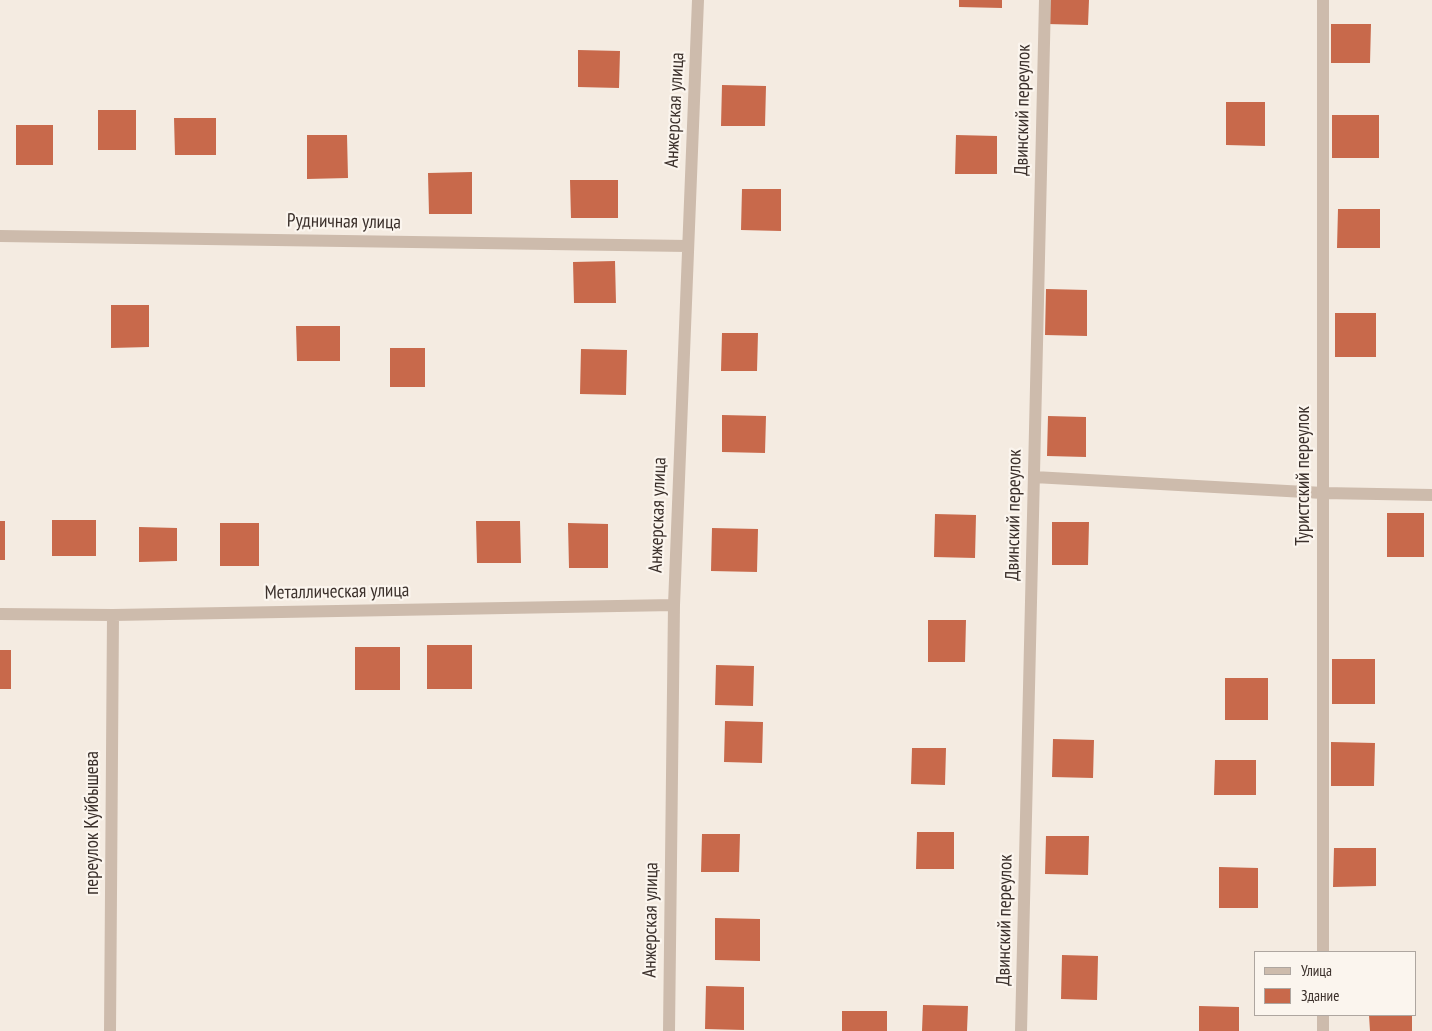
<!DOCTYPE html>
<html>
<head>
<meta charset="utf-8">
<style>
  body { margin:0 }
  #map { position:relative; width:1432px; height:1031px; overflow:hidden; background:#f4ebe1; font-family:"PT Sans Narrow",sans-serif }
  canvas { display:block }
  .legend { position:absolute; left:1254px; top:951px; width:162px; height:65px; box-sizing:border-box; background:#fbf5ee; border:1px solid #aea6a0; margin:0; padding:6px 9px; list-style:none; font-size:15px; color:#3b302b }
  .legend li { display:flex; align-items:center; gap:10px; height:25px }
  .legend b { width:25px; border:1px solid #aea6a0 }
</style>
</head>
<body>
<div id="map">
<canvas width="1432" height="1031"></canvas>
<ul class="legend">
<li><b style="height:6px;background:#cdbbac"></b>Улица</li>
<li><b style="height:14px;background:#c8694b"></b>Здание</li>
</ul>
</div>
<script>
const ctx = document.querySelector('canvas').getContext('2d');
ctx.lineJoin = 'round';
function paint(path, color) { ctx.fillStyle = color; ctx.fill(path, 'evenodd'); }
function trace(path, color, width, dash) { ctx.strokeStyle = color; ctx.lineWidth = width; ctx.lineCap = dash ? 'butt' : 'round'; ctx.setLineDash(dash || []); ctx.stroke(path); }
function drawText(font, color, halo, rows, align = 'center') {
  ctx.font = font + ' "PT Sans Narrow",sans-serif'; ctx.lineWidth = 4.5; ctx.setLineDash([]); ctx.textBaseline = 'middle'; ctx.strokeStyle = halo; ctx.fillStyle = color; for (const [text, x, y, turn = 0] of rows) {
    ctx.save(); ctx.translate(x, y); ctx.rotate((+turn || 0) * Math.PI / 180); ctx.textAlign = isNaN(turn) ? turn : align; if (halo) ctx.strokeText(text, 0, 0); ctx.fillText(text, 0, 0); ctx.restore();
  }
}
const building = new Path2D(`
  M 959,0 L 1002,0 L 1002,8 L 959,7 Z
  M 1048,0 L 1089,0 L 1088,25 L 1047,24 Z
  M 1331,24 L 1371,24 L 1370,63 L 1331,63 Z
  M 578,50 L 620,51 L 619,88 L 578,87 Z
  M 722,85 L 766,86 L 765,126 L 721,126 Z
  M 1226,102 L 1265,102 L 1265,146 L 1226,145 Z
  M 98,110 L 136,110 L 136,150 L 98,150 Z
  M 1332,115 L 1379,115 L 1379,158 L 1332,158 Z
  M 174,118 L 216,118 L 216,155 L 175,155 Z
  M 16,125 L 53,125 L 53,165 L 16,165 Z
  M 307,135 L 347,135 L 348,178 L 307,179 Z
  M 956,135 L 997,136 L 997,174 L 955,174 Z
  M 472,172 L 472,214 L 429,214 L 428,173 Z
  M 570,180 L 618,180 L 618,218 L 571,218 Z
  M 742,189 L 781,189 L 781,231 L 741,230 Z
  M 1338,209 L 1380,209 L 1380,248 L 1337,248 Z
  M 615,261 L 616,303 L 574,303 L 573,262 Z
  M 1046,289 L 1087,290 L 1087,336 L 1045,335 Z
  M 111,305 L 149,305 L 149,347 L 111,348 Z
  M 1335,313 L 1376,313 L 1376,357 L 1335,357 Z
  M 296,326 L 340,326 L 340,361 L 297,361 Z
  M 722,333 L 758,333 L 757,371 L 721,371 Z
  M 390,348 L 425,348 L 425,387 L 390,387 Z
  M 581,349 L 627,350 L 626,395 L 580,394 Z
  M 722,415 L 766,416 L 765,453 L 722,452 Z
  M 1048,416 L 1086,417 L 1086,457 L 1047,456 Z
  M 1387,513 L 1424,513 L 1424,557 L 1387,557 Z
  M 935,514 L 976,515 L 975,558 L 934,557 Z
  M 52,520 L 96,520 L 96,556 L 52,556 Z
  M 0,521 L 5,521 L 5,560 L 0,560 Z
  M 476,521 L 520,521 L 521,563 L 477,563 Z
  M 1052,522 L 1089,522 L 1088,565 L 1052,565 Z
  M 220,523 L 259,523 L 259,566 L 220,566 Z
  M 568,523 L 608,524 L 608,568 L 569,568 Z
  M 139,527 L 177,528 L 177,561 L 139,562 Z
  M 712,528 L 758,529 L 757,572 L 711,571 Z
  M 928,620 L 966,620 L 965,662 L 928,662 Z
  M 427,645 L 472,645 L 472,689 L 427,689 Z
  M 355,647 L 400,647 L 400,690 L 355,690 Z
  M 0,650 L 11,650 L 11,689 L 0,689 Z
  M 1332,659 L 1375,659 L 1375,704 L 1332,704 Z
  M 716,665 L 754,666 L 753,706 L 715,705 Z
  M 1225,678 L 1268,678 L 1268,720 L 1225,720 Z
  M 725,721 L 763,722 L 762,763 L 724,762 Z
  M 1053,739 L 1094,740 L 1093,778 L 1052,777 Z
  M 1331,742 L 1375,743 L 1374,786 L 1331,786 Z
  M 912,748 L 946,748 L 945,785 L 911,784 Z
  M 1215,760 L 1256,760 L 1256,795 L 1214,795 Z
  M 917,832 L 954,832 L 954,869 L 916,869 Z
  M 702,834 L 740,834 L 739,872 L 701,872 Z
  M 1046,836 L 1089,836 L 1088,875 L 1045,874 Z
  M 1334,848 L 1376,848 L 1376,886 L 1333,887 Z
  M 1219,867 L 1258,868 L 1258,908 L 1219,908 Z
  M 715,918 L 760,919 L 760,961 L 715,960 Z
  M 1062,955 L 1098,956 L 1097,1000 L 1061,999 Z
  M 706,986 L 744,987 L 744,1030 L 705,1029 Z
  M 923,1005 L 968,1006 L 967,1031 L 922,1031 Z
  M 1199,1006 L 1239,1007 L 1239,1031 L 1199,1031 Z
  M 842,1011 L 887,1011 L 887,1031 L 842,1031 Z
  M 1369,1015 L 1412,1015 L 1412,1031 L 1370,1031 Z`);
const street = new Path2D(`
  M 1323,0 L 1323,952
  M 0,236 L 687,246
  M 1034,477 L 1323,493 L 1432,495
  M 0,614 L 113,615 L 674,605
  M 1323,1015 L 1323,1031
  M 110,1031 L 113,615
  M 669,1031 L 674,605 L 698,0
  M 1021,1031 L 1045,0`);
const streetNames = [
  ["Анжерская улица",675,110,-87],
  ["Двинский переулок",1023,110,-89],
  ["Рудничная улица",344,222,1],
  ["Туристский переулок",1304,476,-90],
  ["Анжерская улица",658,515,-88],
  ["Двинский переулок",1014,515,-89],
  ["Металлическая улица",337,592,-1],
  ["переулок Куйбышева",93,823,-90],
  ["Анжерская улица",651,920,-89],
  ["Двинский переулок",1005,920,-89]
];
paint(building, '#c8694b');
trace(street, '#cdbbac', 12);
drawText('19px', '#3b302b', '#fbf5ee', streetNames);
</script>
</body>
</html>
